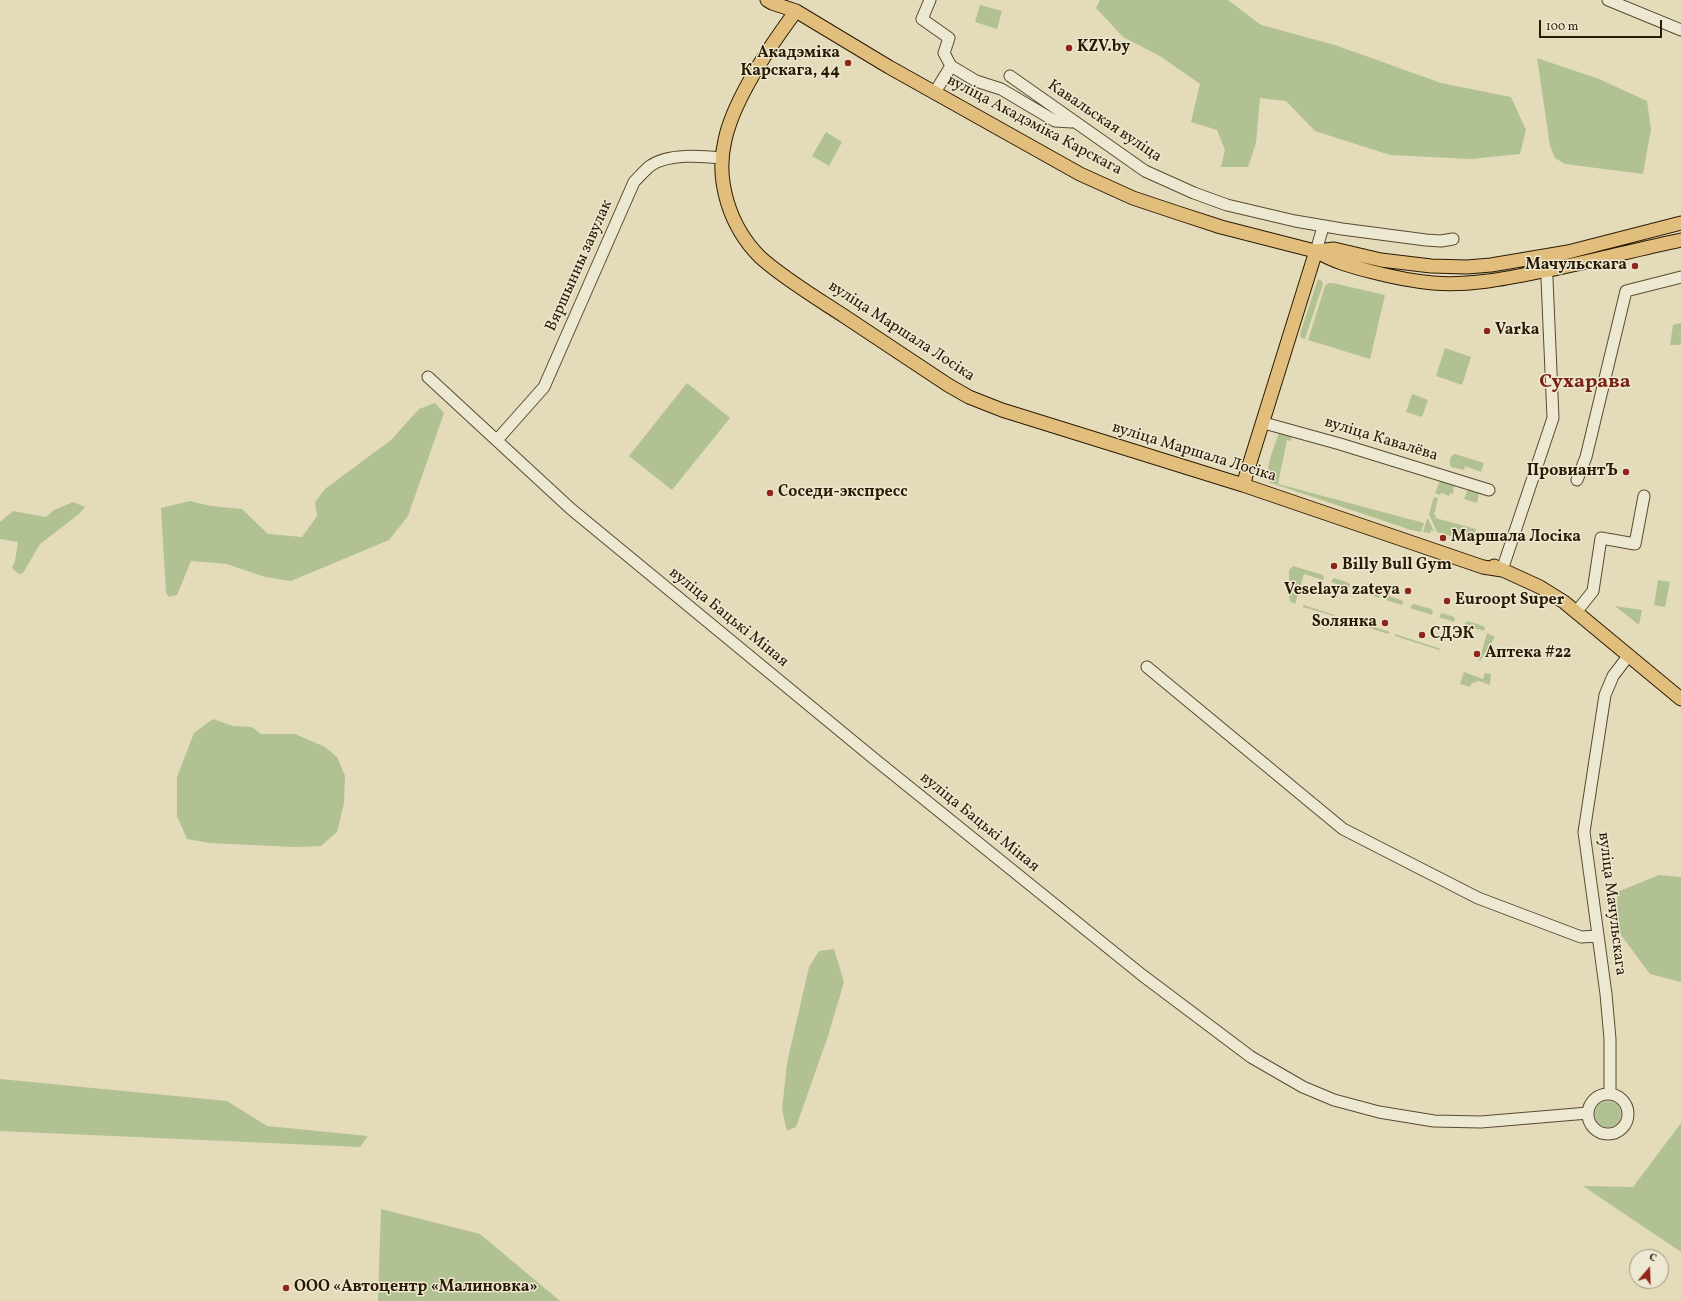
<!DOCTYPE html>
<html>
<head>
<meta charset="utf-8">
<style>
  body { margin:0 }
  #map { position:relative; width:1681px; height:1301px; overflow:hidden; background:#e4dbba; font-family:Vollkorn,serif }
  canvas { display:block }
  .north { position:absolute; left:1629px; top:1249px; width:40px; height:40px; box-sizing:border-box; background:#ede8d2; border:1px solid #9f967f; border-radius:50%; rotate:19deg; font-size:11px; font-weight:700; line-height:16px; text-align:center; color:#2b1a03 }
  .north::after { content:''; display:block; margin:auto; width:14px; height:18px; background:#8f2418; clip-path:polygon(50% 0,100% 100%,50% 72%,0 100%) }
  .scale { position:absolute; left:1539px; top:20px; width:123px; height:18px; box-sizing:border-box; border:2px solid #2b1a03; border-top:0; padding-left:5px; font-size:12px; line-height:14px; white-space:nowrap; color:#2b1a03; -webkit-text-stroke:3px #ede8d2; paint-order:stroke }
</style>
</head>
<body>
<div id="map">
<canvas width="1681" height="1301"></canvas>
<div class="north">С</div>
<div class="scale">100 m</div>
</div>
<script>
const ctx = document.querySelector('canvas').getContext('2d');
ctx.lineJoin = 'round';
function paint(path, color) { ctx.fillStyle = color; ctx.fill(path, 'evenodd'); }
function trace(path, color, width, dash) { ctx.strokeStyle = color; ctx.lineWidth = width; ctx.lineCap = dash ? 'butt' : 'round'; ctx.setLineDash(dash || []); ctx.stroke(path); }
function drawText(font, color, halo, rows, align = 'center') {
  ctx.font = font + ' Vollkorn,serif'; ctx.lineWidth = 3; ctx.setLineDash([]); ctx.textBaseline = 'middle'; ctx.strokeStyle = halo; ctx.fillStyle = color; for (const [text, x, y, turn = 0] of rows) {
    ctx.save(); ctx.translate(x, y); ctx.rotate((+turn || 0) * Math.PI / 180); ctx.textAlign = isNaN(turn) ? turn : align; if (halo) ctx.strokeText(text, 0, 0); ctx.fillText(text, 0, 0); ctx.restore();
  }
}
const green = new Path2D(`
  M 1100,0 L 1228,0 L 1261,25 L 1335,45 L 1441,83 L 1511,97 L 1526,130 L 1520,154 L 1471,159 L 1390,155 L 1315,131 L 1286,101 L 1260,98 L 1256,143 L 1248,167 L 1221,167 L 1225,150 L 1217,130 L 1191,122 L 1200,84 L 1160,56 L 1123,37 L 1096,8 Z
  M 980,5 L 1002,11 L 997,29 L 975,22 Z
  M 1537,58 L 1599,79 L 1647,101 L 1651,129 L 1643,174 L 1565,164 L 1555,158 L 1550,146 Z
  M 826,132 L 842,142 L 829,166 L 812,156 Z
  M 1364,262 C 1392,267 1419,272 1447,274 C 1469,274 1492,272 1514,269 L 1514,271 C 1462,278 1416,274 1364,262 Z
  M 1318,279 L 1322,281 L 1323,284 L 1305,339 L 1301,338 L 1300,334 Z
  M 1328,283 L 1333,283 L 1385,295 L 1370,359 L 1308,340 L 1325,286 Z
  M 1681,323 L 1681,343 L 1679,345 L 1670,345 L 1673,325 Z
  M 1445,348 L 1471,357 L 1462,385 L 1436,376 Z
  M 687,383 L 730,418 L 672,490 L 629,456 Z
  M 1412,394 L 1428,400 L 1422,417 L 1406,412 Z
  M 435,403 L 444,413 L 408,516 L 389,540 L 291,581 L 265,577 L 227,564 L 191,561 L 177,595 L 169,597 L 166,593 L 161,508 L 190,501 L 211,506 L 242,509 L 268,534 L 302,537 L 317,516 L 315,502 L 325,489 L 391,440 L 419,409 Z
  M 1279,433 L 1292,436 L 1291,441 L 1287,440 L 1278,484 L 1424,523 L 1421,532 L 1411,530 L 1271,483 C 1262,473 1275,445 1279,433 Z
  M 1455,454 L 1484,463 L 1481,472 L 1465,466 L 1464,470 L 1451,467 L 1450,464 C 1449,460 1451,455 1455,454 Z
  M 1441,481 L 1454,485 L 1453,494 L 1450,493 L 1449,496 L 1441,493 L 1440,495 L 1435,493 L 1439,483 Z
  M 1468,489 L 1479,493 L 1477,503 L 1464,499 Z
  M 1434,497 L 1438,498 L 1434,515 L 1436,515 L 1435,518 L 1476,529 L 1475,534 L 1482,536 L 1480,542 L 1477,544 L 1437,532 L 1429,514 Z
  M 73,502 L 85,507 L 79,514 L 40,544 L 23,573 L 19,574 L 12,568 L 15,561 L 18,542 L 0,539 L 0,522 L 13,511 L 46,517 L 54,510 Z
  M 1427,519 L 1428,519 L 1434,531 L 1431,530 L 1430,533 L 1423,532 Z
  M 1293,566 L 1323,575 L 1324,577 L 1323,580 L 1304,574 L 1295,604 L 1290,601 L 1289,597 L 1289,570 Z
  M 1334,578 L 1349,583 L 1350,585 L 1349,588 L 1331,582 Z
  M 1658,580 L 1670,582 L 1665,607 L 1654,605 Z
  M 1360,587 L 1378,593 L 1380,595 L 1379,598 L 1357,591 Z
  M 1389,596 L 1401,600 L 1403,602 L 1402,605 L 1386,600 Z
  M 1413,604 L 1431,609 L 1433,612 L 1432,615 L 1410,608 Z
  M 1303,605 L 1335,615 L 1334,616 L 1303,607 Z
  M 1615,606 L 1642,610 L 1639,625 Z
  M 1442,613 L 1454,617 L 1455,619 L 1454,622 L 1439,617 Z
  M 1343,617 L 1390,632 L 1388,634 L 1343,619 Z
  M 1467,621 L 1483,626 L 1485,628 L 1484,631 L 1464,625 Z
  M 1487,633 L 1495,637 L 1480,661 L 1479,661 Z
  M 1395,634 L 1441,649 L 1439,650 L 1395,636 Z
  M 1464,672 L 1483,679 L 1485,673 L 1491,674 L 1490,685 L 1479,681 L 1472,683 L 1470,687 L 1460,684 Z
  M 213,719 L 233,726 L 252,727 L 261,734 L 295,734 L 325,747 L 337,757 L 345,776 L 344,803 L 337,832 L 321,846 L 295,847 L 210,843 L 187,839 L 177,816 L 177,777 L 194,733 Z
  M 1659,875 L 1681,877 L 1681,982 L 1650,974 L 1618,931 L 1617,892 Z
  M 834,949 L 844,982 L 828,1036 L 796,1127 L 787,1131 L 782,1110 L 787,1063 L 809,967 L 819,951 Z
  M 0,1079 L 227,1101 L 267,1126 L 368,1136 L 360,1147 L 0,1131 Z
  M1595 1114a13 13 0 1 1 26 0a13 13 0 1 1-26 0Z
  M 1681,1123 L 1681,1252 L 1583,1186 L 1633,1187 Z
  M 381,1209 L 480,1234 L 560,1301 L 378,1301 Z`);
const minor = new Path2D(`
  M 930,0 L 922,19 L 949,38 L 944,53 L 951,66 L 976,81 L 1001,89 L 1055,121 L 1072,122
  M 1608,0 L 1681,30
  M 1010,76 L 1145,171 L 1194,193 L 1227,205 L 1295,221 L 1342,229 L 1426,240 L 1441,241 L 1453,239
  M 935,92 L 951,66
  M 1316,251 L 1323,227
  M 428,377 L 571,509 L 872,757 L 1142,975 L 1251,1057 L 1303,1087 L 1334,1100 L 1379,1112 L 1434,1121 L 1481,1122 L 1588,1113
  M 1264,423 L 1340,444 L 1489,490
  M 497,440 L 544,387 L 634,182 C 639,177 644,171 650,166 C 668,153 701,156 722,158
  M 1577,480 L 1586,457 L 1626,291 L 1681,277
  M 1502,570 L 1553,418 L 1546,256
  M 1577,611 L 1593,591 L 1601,538 L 1635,544 L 1644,496
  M 1147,667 L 1343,829 L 1478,898 L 1581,937 L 1598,936
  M 1610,1093 L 1610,1039 L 1606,994 L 1584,832 L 1605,695 L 1613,676 L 1629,655
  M1588 1114a20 20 0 1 1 40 0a20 20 0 1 1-40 0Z`);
const major = new Path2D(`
  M 767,0 L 772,3 L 796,11 L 889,67 L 1080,174 L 1133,198 L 1178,213 L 1221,227 L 1307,249 L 1316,251 L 1334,249 L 1381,260 L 1431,266 L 1467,267 L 1491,265 L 1568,252 L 1681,223
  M 796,11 C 770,46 734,98 725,140 C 715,181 730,227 760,257 C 783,278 818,299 844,316 C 879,339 913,362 948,385 L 969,397 L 1002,410 L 1243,485 L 1483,567 L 1502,570
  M 1316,251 C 1334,262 1353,267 1373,272 C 1392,277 1412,281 1433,283 C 1468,286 1504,279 1538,272 C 1586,263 1633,250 1681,240
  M 1243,485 L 1316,251
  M 1494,566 L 1540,587 L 1564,602 L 1681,699`);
const markers = [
  [1069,48,4,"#8f2418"],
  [848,63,4,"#8f2418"],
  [1635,266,4,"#8f2418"],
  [1487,331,4,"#8f2418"],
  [1626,472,4,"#8f2418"],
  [770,493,4,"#8f2418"],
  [1443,538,4,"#8f2418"],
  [1334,566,4,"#8f2418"],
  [1408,591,4,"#8f2418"],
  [1447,601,4,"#8f2418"],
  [1385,623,4,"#8f2418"],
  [1422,635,4,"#8f2418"],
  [1477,654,4,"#8f2418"],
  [286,1288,4,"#8f2418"]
];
const poiNames = [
  ["KZV.by",1077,48],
  ["Акадэміка",840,54,"right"],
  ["Карскага, 44",840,72,"right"],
  ["Мачульскага",1627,266,"right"],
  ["Varka",1495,331],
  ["ПровиантЪ",1618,472,"right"],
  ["Соседи-экспресс",778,493],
  ["Маршала Лосіка",1451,538],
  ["Billy Bull Gym",1342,566],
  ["Veselaya zateya",1400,591,"right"],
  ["Euroopt Super",1455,601],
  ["Sолянка",1377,623,"right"],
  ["СДЭК",1430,635],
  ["Аптека #22",1485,654],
  ["ООО «Автоцентр «Малиновка»",294,1288]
];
const streetNames = [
  ["Кавальская вуліца",1104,122,34],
  ["вуліца Акадэміка Карскага",1034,126,28],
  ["Вяршынны завулак",580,266,-66],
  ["вуліца Маршала Лосіка",901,332,33],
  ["вуліца Кавалёва",1381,440,17],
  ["вуліца Маршала Лосіка",1194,453,17],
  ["вуліца Бацькі Міная",728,618,39],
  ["вуліца Бацькі Міная",979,823,39],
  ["вуліца Мачульскага",1611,904,83]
];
const districtNames = [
  ["Сухарава",1585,383]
];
paint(green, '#b1c192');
trace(minor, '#594a31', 13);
trace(major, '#2b1a03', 15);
trace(minor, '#ede8d2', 11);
trace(major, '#e2be7d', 13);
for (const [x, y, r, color] of markers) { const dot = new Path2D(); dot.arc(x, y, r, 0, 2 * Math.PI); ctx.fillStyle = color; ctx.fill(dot); trace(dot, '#ede8d2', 1.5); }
drawText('bold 16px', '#2b1a03', '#ede8d2', poiNames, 'left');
drawText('16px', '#2b1a03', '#ede8d2', streetNames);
drawText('bold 20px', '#7a1f14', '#ede8d2', districtNames);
</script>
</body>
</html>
